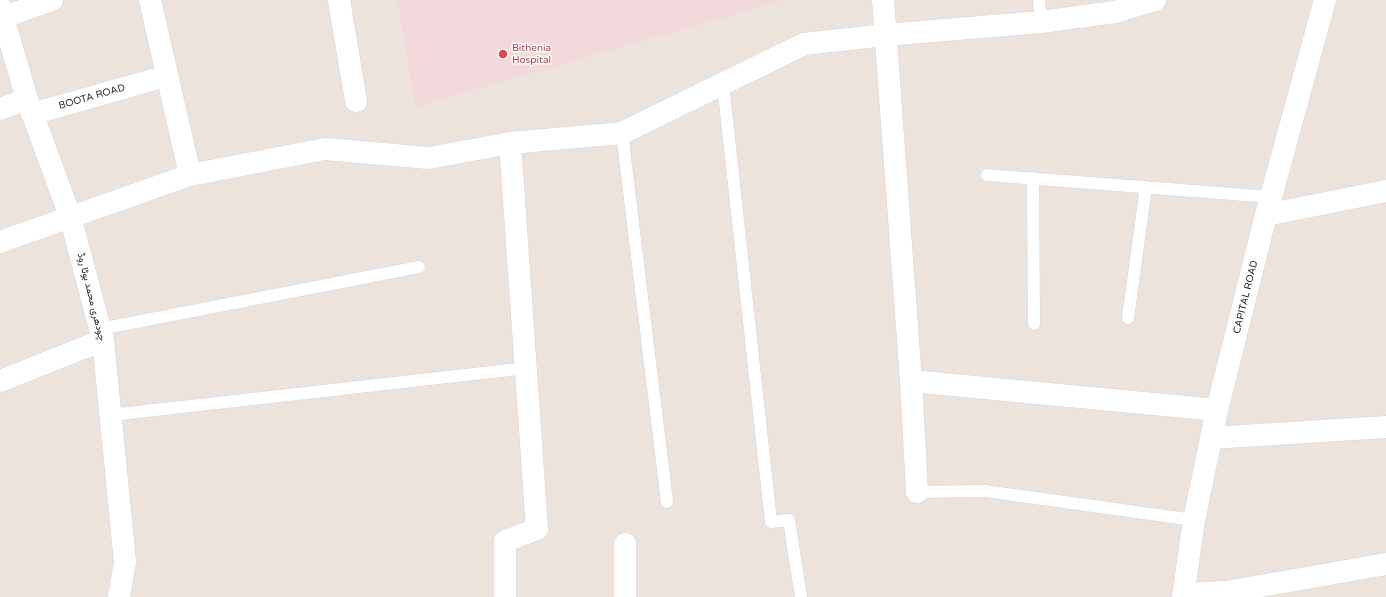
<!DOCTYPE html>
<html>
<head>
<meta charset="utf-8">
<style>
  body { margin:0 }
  canvas { display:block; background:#ece3dc }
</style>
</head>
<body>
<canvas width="1386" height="597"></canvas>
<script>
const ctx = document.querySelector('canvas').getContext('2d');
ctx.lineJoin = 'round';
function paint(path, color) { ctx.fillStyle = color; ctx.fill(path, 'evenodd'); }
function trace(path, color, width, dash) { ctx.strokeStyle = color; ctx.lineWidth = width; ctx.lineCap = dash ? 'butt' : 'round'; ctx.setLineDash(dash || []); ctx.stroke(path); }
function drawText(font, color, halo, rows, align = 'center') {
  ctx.font = font + ' "Varela Round",Vazirmatn,sans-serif'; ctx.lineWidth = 3; ctx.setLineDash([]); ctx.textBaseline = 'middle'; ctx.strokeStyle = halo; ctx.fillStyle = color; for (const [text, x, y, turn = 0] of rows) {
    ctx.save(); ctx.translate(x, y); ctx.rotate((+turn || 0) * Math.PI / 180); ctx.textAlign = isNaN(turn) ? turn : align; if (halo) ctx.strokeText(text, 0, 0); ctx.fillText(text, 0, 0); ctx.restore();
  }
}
const medical = new Path2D(`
  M 398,0 L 784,0 L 415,107 Z`);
const lane = new Path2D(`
  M 1039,0 L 1041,22
  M 723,84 L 771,522 L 789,520 L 801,597
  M 622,133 L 667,502
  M 987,175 L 1271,197
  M 1033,178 L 1034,324
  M 1128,318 L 1146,187
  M 100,329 L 419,267
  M 111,415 L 527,368
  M 917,492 L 985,491 L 1194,520`);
const street = new Path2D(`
  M 150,0 L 190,175
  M 339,0 L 356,101
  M 883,0 L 911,381 L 917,492
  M 0,7 L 27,99 L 70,216 L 103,340 L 125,562 L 119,597
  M 4,17 L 52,0
  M 0,109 L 27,99
  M 32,114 L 152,80
  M 1266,215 L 1386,191
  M 0,242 L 190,175 L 325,149 L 429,158 L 510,143 L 622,133 L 804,44 L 885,35 L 1041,22 L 1115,12 L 1152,1
  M 0,381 L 103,340
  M 911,381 L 1217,410
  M 1211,438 L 1386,427
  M 625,544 L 625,597
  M 1184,594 L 1226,592 L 1386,564
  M 505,597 L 505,541 L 537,529 L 510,143`);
const secondary = new Path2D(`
  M 1152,0 L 1152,1 L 1155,0
  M 1183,597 L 1194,520 L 1217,410 L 1266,215 L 1325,0`);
const markers = [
  [503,54,5,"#e0444e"]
];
const healthNames = [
  ["Bithenia",512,48],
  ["Hospital",512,60]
];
const streetNames = [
  ["BOOTA ROAD",92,97,-16],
  ["چودھری محمد بوٹا روڈ",91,297,76],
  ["CAPITAL ROAD",1246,297,-76]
];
paint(medical, '#f3d9dc');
trace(lane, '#d1d6e2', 13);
trace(street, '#d1d6e2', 23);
trace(secondary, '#d1d6e2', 23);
trace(lane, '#fff', 12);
trace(street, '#fff', 22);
trace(secondary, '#fff', 22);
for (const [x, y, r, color] of markers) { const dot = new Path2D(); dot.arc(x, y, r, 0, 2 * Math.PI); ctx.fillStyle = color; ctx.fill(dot); trace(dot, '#fff', 1.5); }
drawText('10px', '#be3a42', '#fff', healthNames, 'left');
drawText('10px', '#2a2a2a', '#fff', streetNames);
</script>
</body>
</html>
